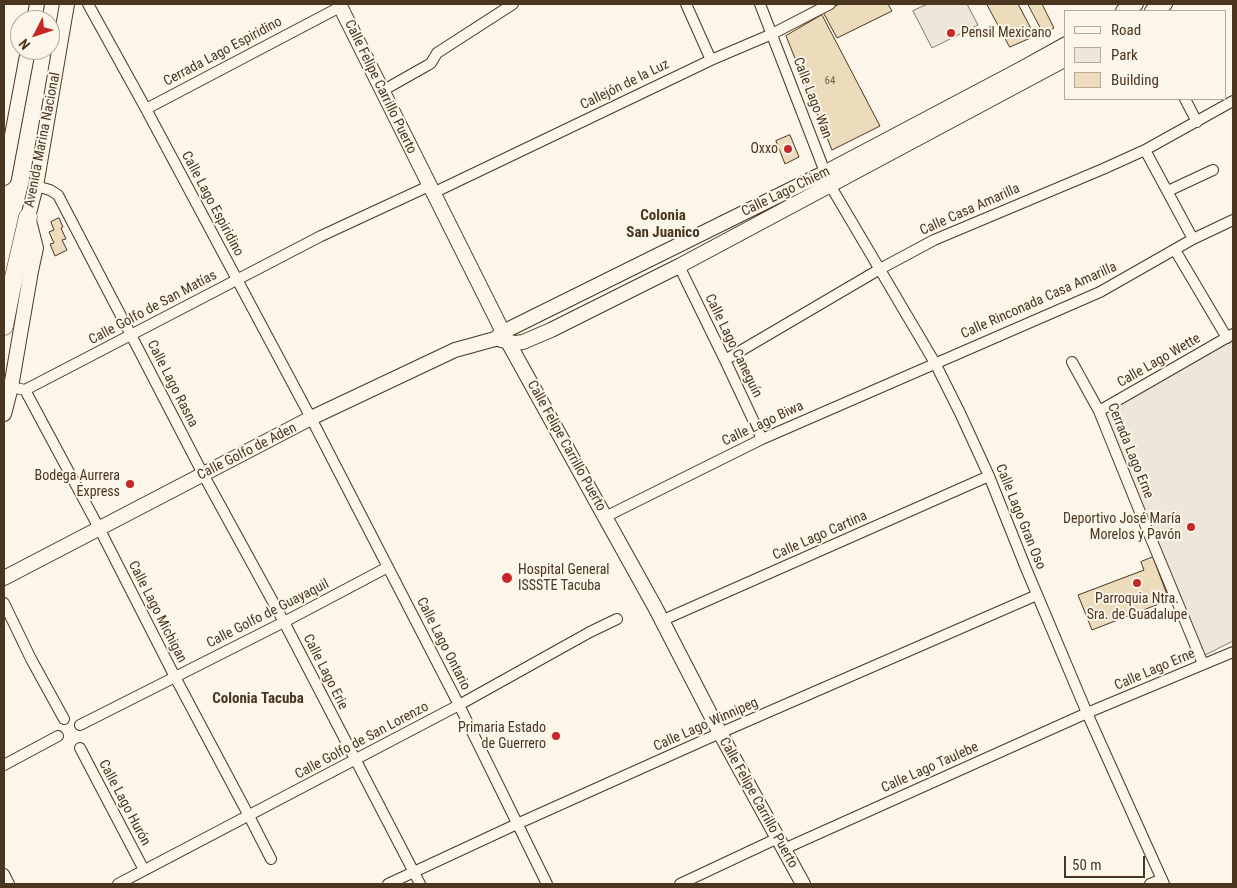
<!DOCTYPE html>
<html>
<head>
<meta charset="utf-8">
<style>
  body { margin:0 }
  #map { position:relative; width:1237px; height:888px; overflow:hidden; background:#fbf6e9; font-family:"Roboto Condensed",sans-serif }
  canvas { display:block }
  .frame { position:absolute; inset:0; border:5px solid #4a3520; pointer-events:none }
  .legend { position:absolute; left:1064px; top:10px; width:162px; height:90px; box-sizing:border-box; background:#fbf6e9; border:1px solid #b4a999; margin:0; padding:6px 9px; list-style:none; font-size:15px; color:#4a3520 }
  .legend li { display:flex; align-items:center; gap:10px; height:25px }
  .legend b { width:25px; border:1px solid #b4a999 }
  .north { position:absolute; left:10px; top:10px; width:50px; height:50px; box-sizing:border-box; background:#fbf6e9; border:1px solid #b4a999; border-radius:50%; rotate:229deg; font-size:14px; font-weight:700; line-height:20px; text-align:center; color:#4a3520 }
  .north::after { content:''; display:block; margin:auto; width:18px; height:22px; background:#c62828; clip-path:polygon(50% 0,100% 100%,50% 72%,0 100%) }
  .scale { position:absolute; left:1064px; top:856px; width:81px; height:22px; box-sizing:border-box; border:2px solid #4a3520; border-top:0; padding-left:6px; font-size:15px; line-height:18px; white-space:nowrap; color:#4a3520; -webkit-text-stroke:4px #fbf6e9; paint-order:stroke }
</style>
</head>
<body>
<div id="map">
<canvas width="1237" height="888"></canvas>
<div class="frame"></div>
<ul class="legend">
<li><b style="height:6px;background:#fbf6e9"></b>Road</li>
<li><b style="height:14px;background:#ede6d9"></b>Park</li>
<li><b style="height:14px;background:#ecdcbc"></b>Building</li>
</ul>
<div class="north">N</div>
<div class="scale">50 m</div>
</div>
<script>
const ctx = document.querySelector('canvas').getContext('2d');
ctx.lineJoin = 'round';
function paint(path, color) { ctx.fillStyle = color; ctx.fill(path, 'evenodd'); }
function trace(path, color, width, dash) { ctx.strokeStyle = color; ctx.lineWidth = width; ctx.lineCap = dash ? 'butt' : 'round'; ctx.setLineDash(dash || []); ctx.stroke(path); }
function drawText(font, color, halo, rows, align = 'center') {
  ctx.font = font + ' "Roboto Condensed",sans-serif'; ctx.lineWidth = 4; ctx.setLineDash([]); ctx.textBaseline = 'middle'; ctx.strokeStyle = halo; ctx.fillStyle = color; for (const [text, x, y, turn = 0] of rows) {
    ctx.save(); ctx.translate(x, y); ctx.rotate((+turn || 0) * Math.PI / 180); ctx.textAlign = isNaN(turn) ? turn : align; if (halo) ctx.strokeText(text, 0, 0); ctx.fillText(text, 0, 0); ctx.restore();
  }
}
const green = new Path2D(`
  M 928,4 L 967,4 L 978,25 L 932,48 L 913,11 Z
  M 1233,336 L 1233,641 L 1203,656 L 1102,413 Z`);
const building = new Path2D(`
  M 840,4 L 888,4 L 892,11 L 837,38 L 823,12 Z
  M 987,4 L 1018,4 L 1035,36 L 1010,47 Z
  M 1028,4 L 1042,4 L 1054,28 L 1044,34 Z
  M 822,15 L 880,126 L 832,150 L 786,36 Z
  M 790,135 L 799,157 L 785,164 L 776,141 Z
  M 59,218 L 63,227 L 61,228 L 66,239 L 62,240 L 67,250 L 55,256 L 50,244 L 54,243 L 49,232 L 54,230 L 51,222 Z
  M 1153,557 L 1169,600 L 1092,630 L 1078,595 L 1144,570 L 1141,562 Z`);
const street = new Path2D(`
  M 88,4 L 146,109 L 311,418 L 459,705 L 547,884
  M 686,4 L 711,60
  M 760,4 L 830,185 L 935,363 L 960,413 L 989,476 L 1025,566 L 1087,713 L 1164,884
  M 382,91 L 428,65 L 431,63 L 437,53 L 513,4
  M 1185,99 L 1197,122
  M 146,109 L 340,7
  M 1145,150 L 1193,239
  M 36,186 L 50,190 L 58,195 L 131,335 L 203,474 L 284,622 L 420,884
  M 1168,191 L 1213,170
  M 433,193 L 711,60 L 772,34 L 830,4
  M 1175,250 L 1227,338
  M 679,266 L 725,360 L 762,439
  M 725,360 L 880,269 L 934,240 L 1103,169 L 1145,150 L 1233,101
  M 1072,362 L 1099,411 L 1142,517 L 1203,664
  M 11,387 L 25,390 L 99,528 L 175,677 L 249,816 L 271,859
  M 25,390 L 321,236 L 429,186
  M 1099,411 L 1233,334
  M 605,517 L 762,439 L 1100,292 L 1193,239 L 1233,220
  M 4,603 L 31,659 L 64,719
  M 661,621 L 989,476
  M 80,725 L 284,622 L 388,567
  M 80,748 L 144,870
  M 4,765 L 58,736
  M 784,849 L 1087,713 L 1233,652
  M 4,874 L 9,884
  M 118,884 L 459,705 L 590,632 L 617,619
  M 388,884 L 517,824 L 720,733 L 1037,595
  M 680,884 L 778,838
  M 1150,884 L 1162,879`);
const secondary = new Path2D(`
  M 339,4 L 508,342 L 605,517 L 655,607 L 720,733 L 803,884
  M 1123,11 L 1136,4
  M 1152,11 L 1165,4
  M 34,20 L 37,4
  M 4,178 L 28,50
  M 501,340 L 515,343 L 523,342 L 551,330 L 679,266 L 1066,59
  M 4,414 L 11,387 L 31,271 L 36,248 L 28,217 L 36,186 L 67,4
  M 4,578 L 311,418 L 455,350 L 495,339 L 503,332 L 826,172 L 1021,69 L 1066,44`);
const highway = new Path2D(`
  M 4,326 L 11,290 L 28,217`);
const markers = [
  [951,33,5,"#c62828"],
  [788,149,5,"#c62828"],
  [130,484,5,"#c62828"],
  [1191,527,5,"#c62828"],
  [507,578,6,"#c62828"],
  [1137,583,5,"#c62828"],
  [556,736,5,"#c62828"]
];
const numberNames = [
  ["64",830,81]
];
const poiNames = [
  ["Pensil Mexicano",961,33,"left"],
  ["Oxxo",778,149],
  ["Bodega Aurrera",120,476],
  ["Express",120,492],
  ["Deportivo José María",1181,519],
  ["Morelos y Pavón",1181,535],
  ["Hospital General",518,570,"left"],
  ["ISSSTE Tacuba",518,586,"left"],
  ["Parroquia Ntra.",1137,599,"center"],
  ["Sra. de Guadalupe",1137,615,"center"],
  ["Primaria Estado",546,728],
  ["de Guerrero",546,744]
];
const streetNames = [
  ["Cerrada Lago Espiridino",223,52,-28],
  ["Callejón de la Luz",625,85,-26],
  ["Calle Felipe Carrillo Puerto",380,87,64],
  ["Calle Lago Wan",812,98,69],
  ["Avenida Marina Nacional",43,140,-79],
  ["Calle Lago Chiem",786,192,-26],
  ["Calle Lago Espiridino",212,204,62],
  ["Calle Casa Amarilla",970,210,-24],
  ["Calle Rinconada Casa Amarilla",1039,301,-24],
  ["Calle Golfo de San Matías",153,308,-28],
  ["Calle Lago Caneguín",733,346,64],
  ["Calle Lago Wette",1159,361,-30],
  ["Calle Lago Rasna",172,384,63],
  ["Calle Lago Biwa",763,424,-25],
  ["Calle Felipe Carrillo Puerto",566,446,61],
  ["Cerrada Lago Erne",1130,451,68],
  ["Calle Golfo de Aden",247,452,-27],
  ["Calle Lago Gran Oso",1020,517,68],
  ["Calle Lago Cartina",820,536,-24],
  ["Calle Lago Michigan",157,612,63],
  ["Calle Golfo de Guayaquil",268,614,-27],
  ["Calle Lago Ontario",443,644,63],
  ["Calle Lago Erne",1155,670,-23],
  ["Calle Lago Erie",325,672,63],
  ["Calle Lago Winnipeg",706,725,-24],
  ["Calle Golfo de San Lorenzo",362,741,-28],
  ["Calle Lago Taulebe",930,768,-24],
  ["Calle Lago Hurón",124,803,62],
  ["Calle Felipe Carrillo Puerto",758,803,61]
];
const neighbourhoodNames = [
  ["Colonia",663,216],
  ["San Juanico",663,233],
  ["Colonia Tacuba",258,699]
];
paint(green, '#ede6d9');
trace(green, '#887966', 1);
paint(building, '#ecdcbc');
trace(building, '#4a3520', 1);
trace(street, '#4a3520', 12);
trace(secondary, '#4a3520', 16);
trace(highway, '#4a3520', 19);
trace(street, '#fbf6e9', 10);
trace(secondary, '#fbf6e9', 14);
trace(highway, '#fbf6e9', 18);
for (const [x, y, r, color] of markers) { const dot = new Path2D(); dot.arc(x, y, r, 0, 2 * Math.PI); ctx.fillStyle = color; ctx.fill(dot); trace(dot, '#fbf6e9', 2); }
drawText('11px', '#725f47', null, numberNames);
drawText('14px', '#4a3520', '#fbf6e9', poiNames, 'right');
drawText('14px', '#4a3520', '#fbf6e9', streetNames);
drawText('bold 15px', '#4a3520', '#fbf6e9', neighbourhoodNames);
</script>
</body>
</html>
